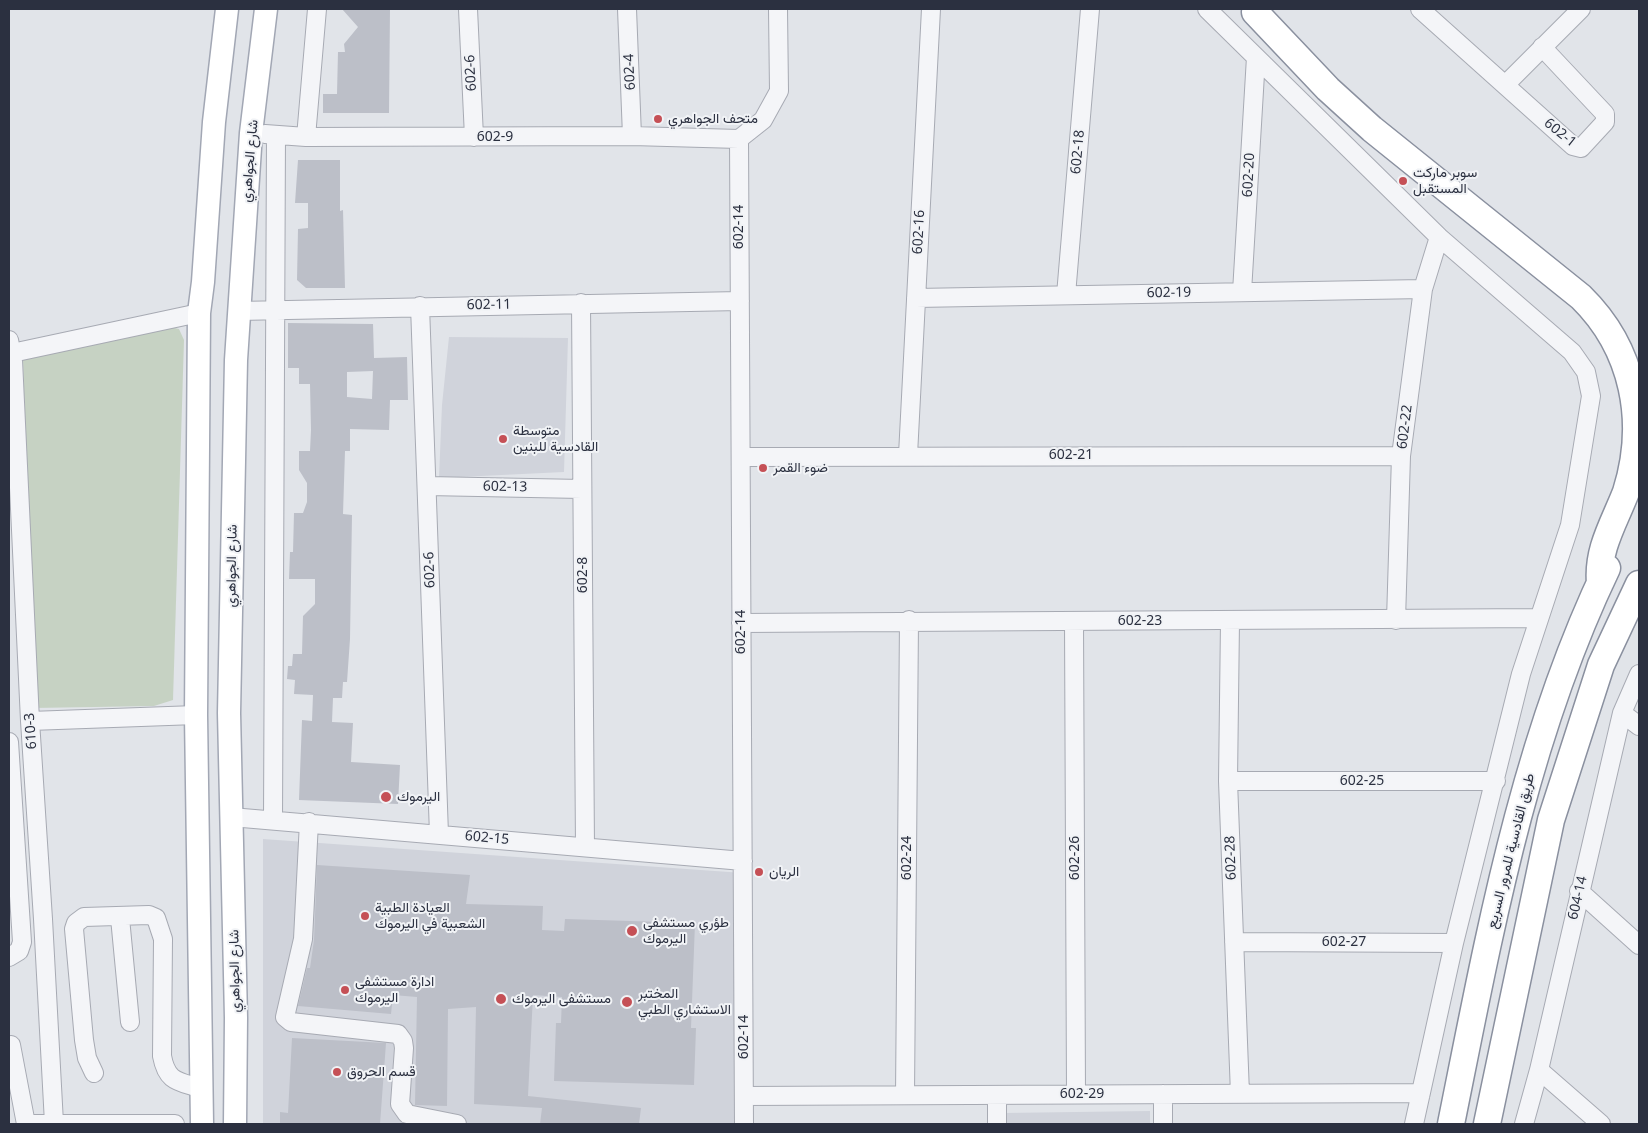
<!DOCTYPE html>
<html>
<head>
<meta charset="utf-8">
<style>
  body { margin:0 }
  #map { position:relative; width:1648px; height:1133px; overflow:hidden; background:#e1e4e9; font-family:"Noto Sans",sans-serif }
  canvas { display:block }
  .frame { position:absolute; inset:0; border:10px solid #2b3040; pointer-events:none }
</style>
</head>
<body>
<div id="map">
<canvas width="1648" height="1133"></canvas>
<div class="frame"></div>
</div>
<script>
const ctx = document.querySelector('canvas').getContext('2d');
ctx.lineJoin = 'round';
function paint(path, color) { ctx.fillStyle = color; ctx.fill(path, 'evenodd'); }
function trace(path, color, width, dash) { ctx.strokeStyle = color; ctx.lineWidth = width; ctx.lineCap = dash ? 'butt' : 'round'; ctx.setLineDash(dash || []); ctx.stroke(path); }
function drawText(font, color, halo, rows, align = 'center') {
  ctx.font = font + ' "Noto Sans",Vazirmatn,sans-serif'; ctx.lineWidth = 4; ctx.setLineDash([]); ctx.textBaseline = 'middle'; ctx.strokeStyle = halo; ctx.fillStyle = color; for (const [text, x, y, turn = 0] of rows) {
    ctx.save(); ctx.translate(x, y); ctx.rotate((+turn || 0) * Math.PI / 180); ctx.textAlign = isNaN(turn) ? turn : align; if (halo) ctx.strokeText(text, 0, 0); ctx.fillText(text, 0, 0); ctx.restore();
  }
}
const built = new Path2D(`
  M 449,337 L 568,338 L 564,472 L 439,478 L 442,405 Z
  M 263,839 L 743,873 L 737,1124 L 263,1124 Z
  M 1150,1111 L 1150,1124 L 1003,1124 L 1003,1113 Z`);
const green = new Path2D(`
  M 171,327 L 179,329 L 184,340 L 173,700 L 154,706 L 33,708 L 23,359 Z`);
const building = new Path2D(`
  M 342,9 L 390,9 L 389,113 L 323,113 L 323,94 L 337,94 L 338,52 L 345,52 L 344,44 L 358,27 Z
  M 298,160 L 340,160 L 340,211 L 343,210 L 345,288 L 306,288 L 297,280 L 298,229 L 308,228 L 308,203 L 295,203 Z
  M 288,323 L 373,324 L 374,358 L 407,357 L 408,400 L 390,400 L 389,430 L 350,429 L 350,451 L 345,451 L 343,514 L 352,515 L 350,639 L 347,682 L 343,682 L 342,698 L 333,698 L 332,722 L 353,723 L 351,762 L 400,765 L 398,804 L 299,800 L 302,720 L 312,721 L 313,695 L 294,694 L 295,680 L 287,679 L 288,666 L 292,666 L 293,654 L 302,654 L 303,616 L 315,604 L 315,579 L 289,579 L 290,552 L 293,552 L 294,513 L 303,513 L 307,502 L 307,483 L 299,470 L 299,451 L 310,451 L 311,430 L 310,384 L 299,384 L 299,368 L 288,368 ZM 373,371 L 372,399 L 347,397 L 347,372 Z
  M 317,865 L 470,875 L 466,904 L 543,906 L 542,930 L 564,931 L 565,919 L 695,923 L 691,1028 L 696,1028 L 694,1085 L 554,1081 L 556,1023 L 561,1023 L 562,997 L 533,995 L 528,1096 L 641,1108 L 639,1124 L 540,1124 L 542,1108 L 474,1104 L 476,1007 L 448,1009 L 447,1106 L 415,1105 L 417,997 L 393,995 L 391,1014 L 298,1006 L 307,968 L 310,968 L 314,940 Z
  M 292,1038 L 386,1043 L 380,1124 L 280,1124 L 280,1112 L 288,1113 Z`);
const minor = new Path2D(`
  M 468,9 L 474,137
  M 627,9 L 632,136
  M 1207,9 L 1439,237 L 1572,352 L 1586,372 L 1591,396 L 1570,525 L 1521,674 L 1454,943 L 1414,1124
  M 1420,9 L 1573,146 L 1581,148 L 1605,122 L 1605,114 L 1542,47
  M 1505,85 L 1581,9
  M 265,134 L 306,137 L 632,136 L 739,139
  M 306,137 L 317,9
  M 739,139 L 744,1124
  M 739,139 L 763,120 L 779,91 L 778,9
  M 1242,292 L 1256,57
  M 1066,295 L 1090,9
  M 916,298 L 1423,289
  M 581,303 L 585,847
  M 420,306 L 439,834
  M 238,311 L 740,301
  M 9,340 L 13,360 L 30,721 L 43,919 L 54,1123
  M 12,353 L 199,313
  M 908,455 L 931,9
  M 741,457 L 1401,456
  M 427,486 L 582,489
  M 1396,620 L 1401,456 L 1423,289 L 1439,237
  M 1074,621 L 1076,1094
  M 1230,621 L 1228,781 L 1240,1094
  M 741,623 L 1538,618
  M 1622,713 L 1639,726
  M 30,721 L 196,715
  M 9,742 L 22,942 L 19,951 L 9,957
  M 1228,781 L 1496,781
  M 231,817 L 743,861
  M 273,819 L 276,135
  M 309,822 L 303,939 L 285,1017 L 291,1022 L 398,1034 L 403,1041 L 404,1048 L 400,1104 L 407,1114 L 457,1124
  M 1579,891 L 1639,945
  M 120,918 L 130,1022
  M 1234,942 L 1454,943
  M 11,1045 L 26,1124
  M 1539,1070 L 1601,1124
  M 94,1073 L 87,1058 L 84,1040 L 74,929 L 76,923 L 84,917 L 149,915 L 156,918 L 163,939 L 162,1056 C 167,1083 179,1081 202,1089
  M 905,1095 L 909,620
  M 997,1095 L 997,1124
  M 744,1096 L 1421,1093
  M 26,1124 L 175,1124
  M 1163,1124 L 1163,1094
  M 1524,1124 L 1539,1070 L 1622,713 L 1639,674`);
const major = new Path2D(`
  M 202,1124 L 196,715 L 199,313 L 203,282 L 214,122 L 227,9
  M 235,1124 L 236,1018 L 229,713 L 236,360 L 251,133 L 266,9`);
const highway = new Path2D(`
  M 1255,12 L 1328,89 L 1372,129 L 1581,297 C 1634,349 1648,422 1626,492 C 1614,523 1597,549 1600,583
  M 1451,1124 C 1489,936 1523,743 1607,568
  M 1487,1124 L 1551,820 L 1601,665 L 1639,584`);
const markers = [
  [658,119,5,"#c55056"],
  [1403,181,5,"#c55056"],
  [503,439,5,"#c55056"],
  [763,468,5,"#c55056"],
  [386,797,6,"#c55056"],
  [759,872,5,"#c55056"],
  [365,916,5,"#c55056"],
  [632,931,6,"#c55056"],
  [345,990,5,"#c55056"],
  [501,999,6,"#c55056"],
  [627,1002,6,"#c55056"],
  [337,1072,5,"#c55056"]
];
const streetNames = [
  ["602-4",630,72,-93],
  ["602-6",471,73,-93],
  ["602-1",1560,133,39],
  ["602-9",495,137],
  ["602-18",1078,152,-85],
  ["شارع الجواهري",250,161,-85],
  ["602-20",1249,175,-87],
  ["602-14",739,227,-90],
  ["602-16",919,232,-87],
  ["602-19",1169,293,-1],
  ["602-11",489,305,-1],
  ["602-22",1405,427,-83],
  ["602-21",1071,455],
  ["602-13",505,487,1],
  ["شارع الجواهري",232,566,-89],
  ["602-6",430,570,-92],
  ["602-8",583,575,-90],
  ["602-23",1140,621],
  ["602-14",741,632,-90],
  ["610-3",31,731,-94],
  ["602-25",1362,781],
  ["602-15",487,838,5],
  ["طريق القادسية للمرور السريع",1511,851,-76],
  ["602-24",907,858,-90],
  ["602-26",1075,858,-90],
  ["602-28",1231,858,-92],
  ["604-14",1578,898,-77],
  ["602-27",1344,942],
  ["شارع الجواهري",235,971,-91],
  ["602-14",744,1037,-90],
  ["602-29",1082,1094]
];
const poiNames = [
  ["متحف الجواهري",668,119],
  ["سوبر ماركت",1413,173],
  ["المستقبل",1413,189],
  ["متوسطة",513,431],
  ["القادسية للبنين",513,447],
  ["ضوء القمر",773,468],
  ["اليرموك",397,797],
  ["الريان",769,872],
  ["العيادة الطبية",375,908],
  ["الشعبية في اليرموك",375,924],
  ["طؤري مستشفى",643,923],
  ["اليرموك",643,939],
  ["ادارة مستشفى",355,982],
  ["اليرموك",355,998],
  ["المختبر",638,994],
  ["الاستشاري الطبي",638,1010],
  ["مستشفى اليرموك",512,999],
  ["قسم الحروق",347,1072]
];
paint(built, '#d0d3db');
paint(green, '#c6d2c3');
paint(building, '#bcbfc8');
trace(minor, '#a7aab3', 20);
trace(major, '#a2a7b4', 25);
trace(highway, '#8a909f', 29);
trace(minor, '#f4f5f8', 18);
trace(major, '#fff', 22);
trace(highway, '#fff', 26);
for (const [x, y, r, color] of markers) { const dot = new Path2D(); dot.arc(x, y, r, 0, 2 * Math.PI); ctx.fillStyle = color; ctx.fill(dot); trace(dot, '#f1f3f6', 2); }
drawText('14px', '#2b3040', '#f1f3f6', streetNames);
drawText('14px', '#2b3040', '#f1f3f6', poiNames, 'left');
</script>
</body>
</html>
